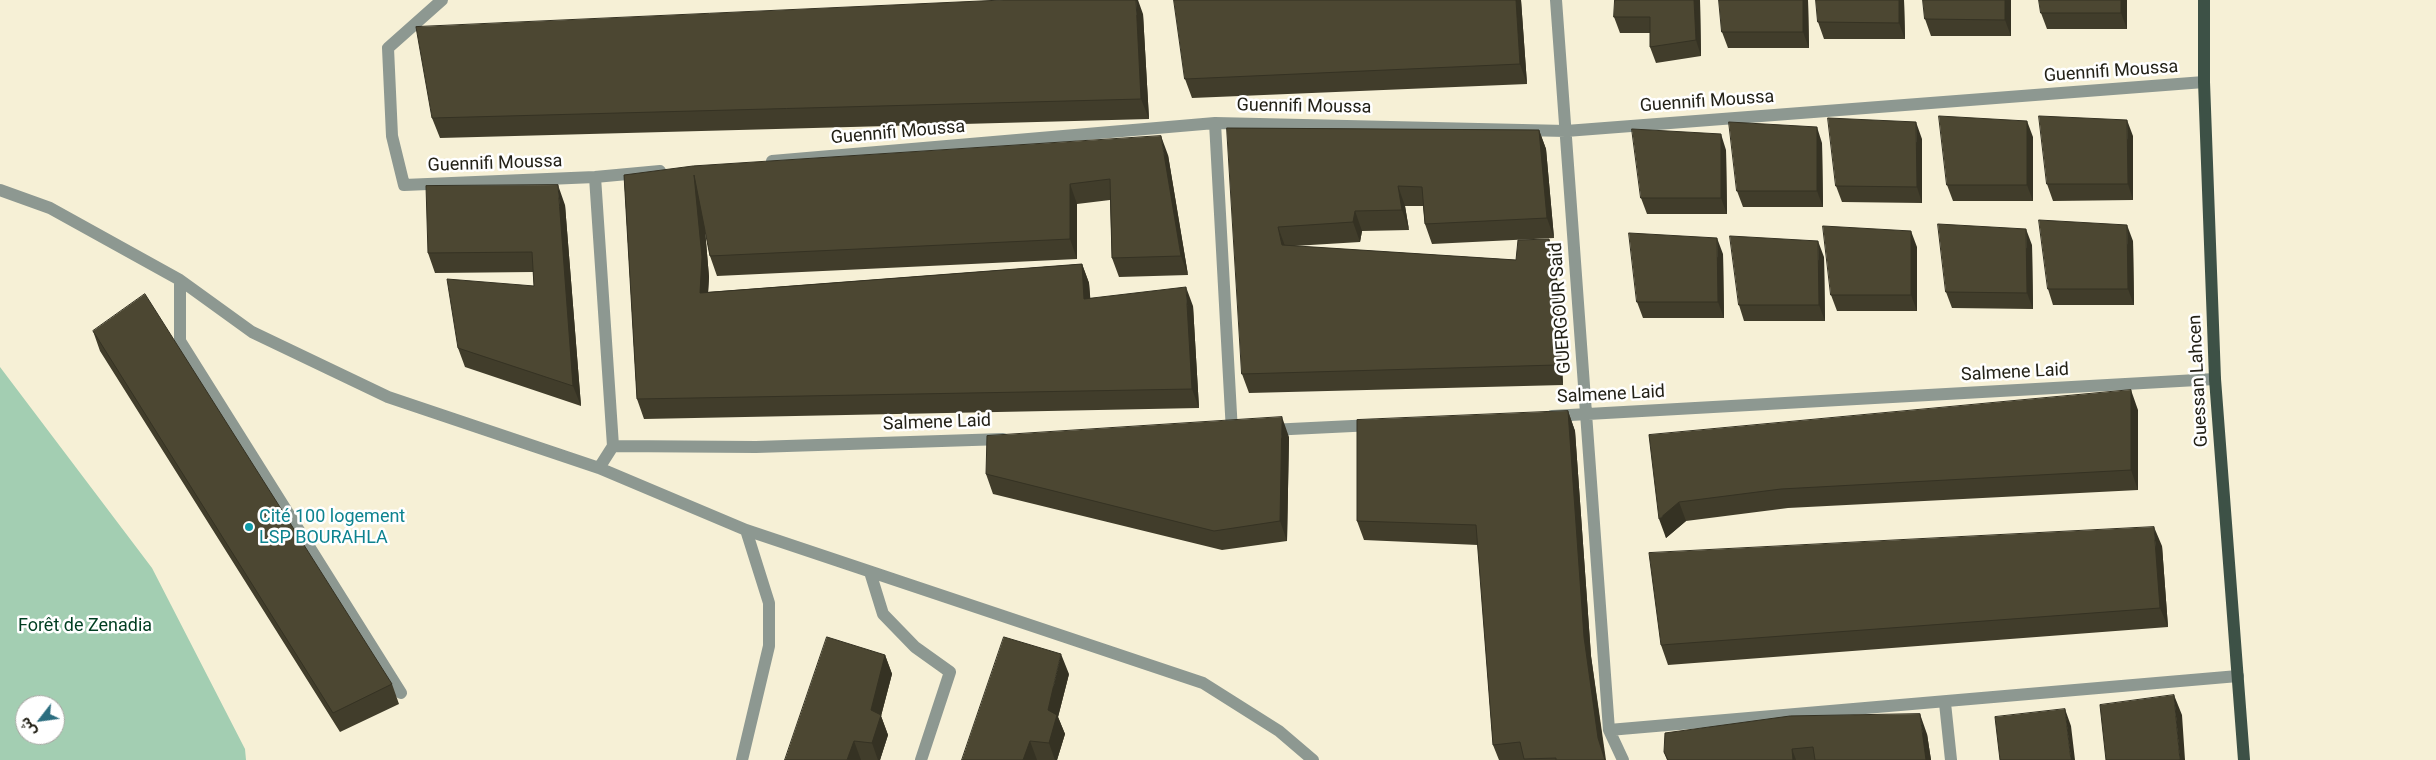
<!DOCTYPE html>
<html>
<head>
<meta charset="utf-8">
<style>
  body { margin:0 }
  #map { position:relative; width:2436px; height:760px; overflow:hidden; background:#f6f0d6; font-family:Roboto,"Noto Sans Arabic",sans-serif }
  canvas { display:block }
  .north { position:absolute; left:15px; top:695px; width:50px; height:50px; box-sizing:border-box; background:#fff; border:1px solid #a7a6a2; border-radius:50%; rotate:240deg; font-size:14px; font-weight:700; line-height:20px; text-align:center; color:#232117 }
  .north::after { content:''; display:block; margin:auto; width:18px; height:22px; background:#2b6d7f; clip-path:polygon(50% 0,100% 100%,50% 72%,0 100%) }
</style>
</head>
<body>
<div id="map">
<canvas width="2436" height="760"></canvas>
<div class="north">ش</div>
</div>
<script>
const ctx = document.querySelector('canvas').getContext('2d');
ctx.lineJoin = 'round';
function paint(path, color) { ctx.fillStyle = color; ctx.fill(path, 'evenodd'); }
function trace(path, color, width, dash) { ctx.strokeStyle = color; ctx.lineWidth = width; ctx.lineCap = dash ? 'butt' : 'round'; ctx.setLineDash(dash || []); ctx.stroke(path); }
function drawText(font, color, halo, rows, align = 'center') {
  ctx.font = font + ' Roboto,sans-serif'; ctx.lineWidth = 5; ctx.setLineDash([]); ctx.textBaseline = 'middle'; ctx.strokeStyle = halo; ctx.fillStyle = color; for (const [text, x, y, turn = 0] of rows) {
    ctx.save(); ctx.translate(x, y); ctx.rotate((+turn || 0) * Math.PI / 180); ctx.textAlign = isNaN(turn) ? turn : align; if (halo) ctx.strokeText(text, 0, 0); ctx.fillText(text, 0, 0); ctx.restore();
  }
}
const green = new Path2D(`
  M 0,367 L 152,568 L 245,749 L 246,760 L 0,760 ZM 25,705 L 55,705 L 55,735 L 25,735 Z`);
const minor = new Path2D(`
  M 442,0 L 388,48 L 392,136 L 404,185 L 595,177 L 660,171
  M 1556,0 L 1609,730 L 1623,760
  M 1215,123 L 1232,432
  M 772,161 L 1215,123 L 1566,131 L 2204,82
  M 595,177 L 613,446
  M 0,190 L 50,208 L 180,280 L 252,332 L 388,397 L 599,468 L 746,530 L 1203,683 L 1279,731 L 1313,760
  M 180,280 L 180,341 L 401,693
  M 1552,416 L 2215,379
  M 1270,430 L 1373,425
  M 613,446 L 756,447 L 1003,439
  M 599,468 L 613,446
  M 870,572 L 883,614 L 915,647 L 950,672 L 921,760
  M 1945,703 L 1951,760
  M 1609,730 L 2238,676
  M 742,760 L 769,646 L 769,603 L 746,530`);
const major = new Path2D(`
  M 2204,0 L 2204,82 L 2215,379 L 2244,760`);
const wall = new Path2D(`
  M 1174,0 L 1521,0 L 1527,84 L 1192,98 L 1185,79 Z
  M 1615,0 L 1700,0 L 1701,56 L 1656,63 L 1650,47 L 1650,33 L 1620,33 L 1614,17 Z
  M 1719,0 L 1808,0 L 1809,48 L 1728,48 L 1722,32 Z
  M 1816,0 L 1904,0 L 1905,39 L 1824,39 L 1818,22 Z
  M 1923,0 L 2011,0 L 2011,36 L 1931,36 L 1925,19 Z
  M 2039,0 L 2127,0 L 2127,29 L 2047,29 L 2041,13 Z
  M 1143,14 L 1149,119 L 440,138 L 432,118 Z
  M 1227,128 L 1539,130 L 1546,149 L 1554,238 L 1432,244 L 1425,224 L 1423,206 L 1405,206 L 1409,230 L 1362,231 L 1360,242 L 1294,246 L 1516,260 L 1549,239 L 1556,258 L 1563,385 L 1249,393 L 1242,374 Z
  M 2133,136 L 2133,200 L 2053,201 L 2047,184 Z
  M 2033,137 L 2033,201 L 1953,201 L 1947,185 Z
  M 1922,139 L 1922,203 L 1842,202 L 1836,186 Z
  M 1822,143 L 1823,207 L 1743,207 L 1737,191 Z
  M 1726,150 L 1727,214 L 1647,214 L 1641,198 Z
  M 1168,155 L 1188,275 L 1119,277 L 1112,258 L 1110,200 L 1077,204 L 1077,259 L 717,276 L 710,256 L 705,229 L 709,277 L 708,292 L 1082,264 L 1089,283 L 1090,298 L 1193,306 L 1199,408 L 644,419 L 637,399 L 624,175 Z
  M 565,205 L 581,406 L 465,367 L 458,348 L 534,286 L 533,272 L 435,273 L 428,253 Z
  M 2133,241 L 2134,305 L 2053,305 L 2048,289 Z
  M 2032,245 L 2033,309 L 1952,308 L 1946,292 Z
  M 1917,247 L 1917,311 L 1837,311 L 1831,295 Z
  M 1723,254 L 1724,318 L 1643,318 L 1637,302 Z
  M 1824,257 L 1825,321 L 1744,321 L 1739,305 Z
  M 93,331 L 392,684 L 399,704 L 340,732 L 100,351 Z
  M 2138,410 L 2138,490 L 1788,508 L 1686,521 L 1666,538 L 1649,435 Z
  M 1568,411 L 1575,431 L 1591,656 L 1606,760 L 1499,760 L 1493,745 L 1478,545 L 1364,540 L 1357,521 Z
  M 1289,437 L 1287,541 L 1222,550 L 993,494 L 986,474 Z
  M 2162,546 L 2168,627 L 1668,665 L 1661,645 Z
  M 885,655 L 892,674 L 881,716 L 888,735 L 880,760 L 785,760 Z
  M 1069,674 L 1058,717 L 1065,734 L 1057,760 L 962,760 Z
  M 1927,734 L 1931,760 L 1667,760 L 1664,752 Z`);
const shadedWall = new Path2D(`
  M 1136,0 L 1138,0 L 1143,14 L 1149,119 L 1141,99 Z
  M 1516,0 L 1521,0 L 1527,84 L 1520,64 Z
  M 1694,0 L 1700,0 L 1701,56 L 1696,40 Z
  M 1803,0 L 1808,0 L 1809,48 L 1803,32 Z
  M 1899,0 L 1904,0 L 1905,39 L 1899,23 Z
  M 2005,0 L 2011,0 L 2011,36 L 2005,20 Z
  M 2121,0 L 2127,0 L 2127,29 L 2121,13 Z
  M 2127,120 L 2133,136 L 2133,200 L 2128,184 Z
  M 2027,121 L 2033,137 L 2033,201 L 2027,185 Z
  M 1916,122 L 1922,139 L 1922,203 L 1917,187 Z
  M 1817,127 L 1822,143 L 1823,207 L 1817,191 Z
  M 1539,130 L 1546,149 L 1554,238 L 1547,218 Z
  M 1721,134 L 1726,150 L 1727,214 L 1721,198 Z
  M 1161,136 L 1168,155 L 1188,275 L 1181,256 Z
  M 694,175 L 702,195 L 709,277 L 707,312 L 700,293 Z
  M 1070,184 L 1077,204 L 1077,259 L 1070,239 Z
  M 558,185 L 565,205 L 581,406 L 573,386 Z
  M 1398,186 L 1405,206 L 1409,230 L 1402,210 Z
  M 1355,211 L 1362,231 L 1360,242 L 1353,222 Z
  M 2127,225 L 2133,241 L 2134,305 L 2128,289 Z
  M 1278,227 L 1285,246 L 1282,245 Z
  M 2026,229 L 2032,245 L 2033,309 L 2027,293 Z
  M 1911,231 L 1917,247 L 1917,311 L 1911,295 Z
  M 1717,238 L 1723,254 L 1724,318 L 1718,302 Z
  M 1549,239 L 1556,258 L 1563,385 L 1556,365 Z
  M 1818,241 L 1824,257 L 1825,321 L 1819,305 Z
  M 1082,264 L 1089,283 L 1092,318 L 1084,299 Z
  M 1186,287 L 1193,306 L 1199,408 L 1192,389 Z
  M 2131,390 L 2138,410 L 2138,490 L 2131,470 Z
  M 1568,411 L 1575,431 L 1591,656 L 1605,758 L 1598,738 L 1584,637 Z
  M 1282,417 L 1289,437 L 1287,541 L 1280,521 Z
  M 1679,502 L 1686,521 L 1666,538 L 1659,519 Z
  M 2154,527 L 2162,546 L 2168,627 L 2160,608 Z
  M 1061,654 L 1069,674 L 1058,717 L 1065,734 L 1057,760 L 1055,760 L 1049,743 L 1048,710 Z
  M 885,655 L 892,674 L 881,716 L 888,735 L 880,760 L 878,760 L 872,743 L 871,710 Z
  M 2174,695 L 2182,715 L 2185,760 L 2180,760 Z
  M 2065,709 L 2071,726 L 2075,760 L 2071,760 Z
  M 1920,714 L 1927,734 L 1931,760 L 1926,760 Z
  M 854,741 L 861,760 L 847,760 Z
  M 1030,741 L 1037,760 L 1023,760 Z
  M 1792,749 L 1796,760 L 1793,760 Z`);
const building = new Path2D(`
  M 1003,0 L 1136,0 L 1141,99 L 432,118 L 416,27 Z
  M 1174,0 L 1516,0 L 1520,64 L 1185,79 Z
  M 1615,0 L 1694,0 L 1696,40 L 1650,47 L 1650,17 L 1614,17 Z
  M 1719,0 L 1803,0 L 1803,32 L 1722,32 Z
  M 1816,0 L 1899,0 L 1899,23 L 1818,22 Z
  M 1923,0 L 2005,0 L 2005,20 L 1925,19 Z
  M 2039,0 L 2121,0 L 2121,13 L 2041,13 Z
  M 1939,116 L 2027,121 L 2027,185 L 1947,185 Z
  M 2039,116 L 2127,120 L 2128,184 L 2047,184 Z
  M 1828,118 L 1916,122 L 1917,187 L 1836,186 Z
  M 1729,122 L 1817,127 L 1817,191 L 1737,191 Z
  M 1227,128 L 1539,130 L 1547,218 L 1425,224 L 1422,187 L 1398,186 L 1402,210 L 1355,211 L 1353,222 L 1278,227 L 1282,245 L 1516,260 L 1518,240 L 1549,239 L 1556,365 L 1242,374 Z
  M 1632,129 L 1721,134 L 1721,198 L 1641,198 Z
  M 1161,136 L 1181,256 L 1112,258 L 1110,179 L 1070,184 L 1070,239 L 710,256 L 694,175 L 702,257 L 700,293 L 1082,264 L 1084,299 L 1186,287 L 1192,389 L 637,399 L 624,175 L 693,166 Z
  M 558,185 L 573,386 L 458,348 L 447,279 L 534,286 L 532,252 L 428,253 L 426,186 Z
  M 2039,220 L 2127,225 L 2128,289 L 2048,289 Z
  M 1938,224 L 2026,229 L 2027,293 L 1946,292 Z
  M 1823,226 L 1911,231 L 1911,295 L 1831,295 Z
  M 1629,233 L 1717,238 L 1718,302 L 1637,302 Z
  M 1730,236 L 1818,241 L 1819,305 L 1739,305 Z
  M 145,294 L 392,684 L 333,713 L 93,331 Z
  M 2131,390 L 2131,470 L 1781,489 L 1679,502 L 1659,519 L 1649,435 Z
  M 1568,411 L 1584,637 L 1598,738 L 1605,760 L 1556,760 L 1556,758 L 1524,759 L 1520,742 L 1493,745 L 1476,525 L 1357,521 L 1357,420 Z
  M 1282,417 L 1280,521 L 1214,531 L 986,474 L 987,436 Z
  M 2154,527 L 2160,608 L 1661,645 L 1649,553 Z
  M 827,637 L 885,655 L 871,710 L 881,715 L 872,743 L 854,741 L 847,760 L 785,760 Z
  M 1004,637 L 1061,654 L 1048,710 L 1057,715 L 1049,743 L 1030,741 L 1023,760 L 962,760 Z
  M 2174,695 L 2180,760 L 2106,760 L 2100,705 Z
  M 2065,709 L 2071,760 L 2000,760 L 1995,717 Z
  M 1920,714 L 1926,760 L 1815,760 L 1813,747 L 1792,749 L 1793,760 L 1668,760 L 1664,752 L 1665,733 L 1790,716 Z`);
const markers = [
  [249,527,5,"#0f9aa8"]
];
const streetNames = [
  ["Guennifi Moussa",2111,72,-4],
  ["Guennifi Moussa",1707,102,-4],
  ["Guennifi Moussa",1304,107,1],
  ["Guennifi Moussa",898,133,-5],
  ["Guennifi Moussa",495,164,-2],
  ["GUERGOUR Said",1561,308,-94],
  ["Salmene Laid",2015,373,-3],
  ["Guessan Lahcen",2199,381,-93],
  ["Salmene Laid",1611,395,-3],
  ["Salmene Laid",937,423,-2]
];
const cultureNames = [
  ["Cité 100 logement",259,517],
  ["LSP BOURAHLA",259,538]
];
const parkNames = [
  ["Forêt de Zenadia",85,626]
];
paint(green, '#a3ceb2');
trace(minor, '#8d9891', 12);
trace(major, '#3d5146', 12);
paint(wall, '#413d2b');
paint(shadedWall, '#353223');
paint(building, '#4c4732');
trace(building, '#353223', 1);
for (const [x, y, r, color] of markers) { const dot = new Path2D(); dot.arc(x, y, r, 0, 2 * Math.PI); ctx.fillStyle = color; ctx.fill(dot); trace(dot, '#fff', 2); }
drawText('18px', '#232117', '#fff', streetNames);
drawText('18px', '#0d838f', '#fff', cultureNames, 'left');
drawText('18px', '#003e21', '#fff', parkNames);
</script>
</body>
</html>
